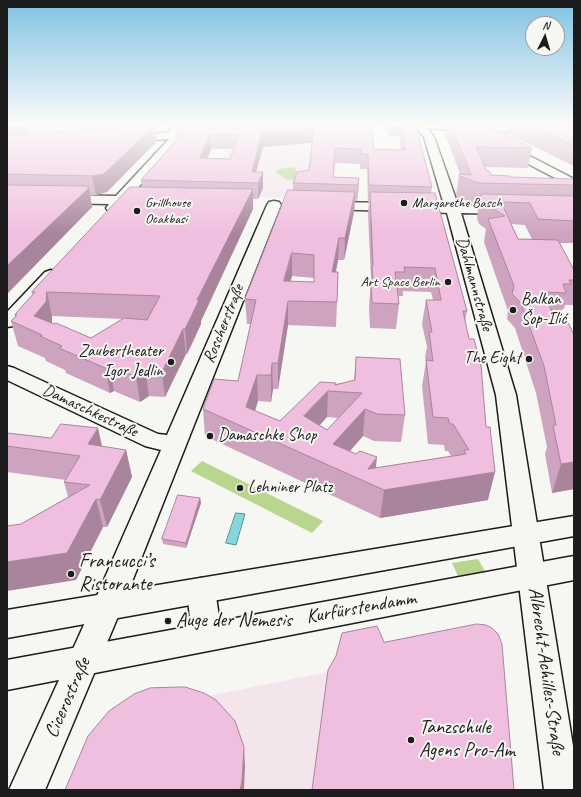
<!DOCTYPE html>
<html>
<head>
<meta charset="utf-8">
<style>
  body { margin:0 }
  #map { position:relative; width:581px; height:797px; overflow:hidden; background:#f6f6f2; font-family:Caveat,sans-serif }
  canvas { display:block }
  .frame { position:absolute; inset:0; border:8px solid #1c1c1c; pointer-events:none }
  .north { position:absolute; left:525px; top:16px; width:40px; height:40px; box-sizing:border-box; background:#f6f6f2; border:1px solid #9f9f9c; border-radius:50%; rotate:5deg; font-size:11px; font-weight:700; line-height:16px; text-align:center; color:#1c1c1c }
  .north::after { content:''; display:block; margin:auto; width:14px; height:18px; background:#1c1c1c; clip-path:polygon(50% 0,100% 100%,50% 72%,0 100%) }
</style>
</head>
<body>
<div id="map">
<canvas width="581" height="797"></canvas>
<div class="frame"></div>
<div class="north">N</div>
</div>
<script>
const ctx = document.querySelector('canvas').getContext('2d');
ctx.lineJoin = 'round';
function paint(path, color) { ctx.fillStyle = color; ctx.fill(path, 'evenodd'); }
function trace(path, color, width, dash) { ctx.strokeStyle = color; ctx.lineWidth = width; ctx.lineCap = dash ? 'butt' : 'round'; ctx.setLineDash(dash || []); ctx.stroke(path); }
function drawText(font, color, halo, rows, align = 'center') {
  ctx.font = font + ' Caveat,sans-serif'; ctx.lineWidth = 4; ctx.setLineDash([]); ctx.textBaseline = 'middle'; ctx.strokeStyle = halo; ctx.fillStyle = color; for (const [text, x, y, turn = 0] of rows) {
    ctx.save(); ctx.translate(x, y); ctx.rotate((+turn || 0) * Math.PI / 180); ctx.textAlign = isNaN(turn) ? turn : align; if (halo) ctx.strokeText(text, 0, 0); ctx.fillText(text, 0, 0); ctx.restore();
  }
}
const built = new Path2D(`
  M 7,123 L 159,123 L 160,129 L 7,145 Z
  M 304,138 L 304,147 L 335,148 L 332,199 L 258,197 L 217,174 L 228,145 Z
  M 479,642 L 505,790 L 79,790 L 108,716 Z`);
const green = new Path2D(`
  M 296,167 L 296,179 L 288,180 L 275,172 L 279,169 Z
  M 202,461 L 323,521 L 312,533 L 191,471 Z
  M 478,559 L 485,571 L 458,576 L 452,563 Z`);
const water = new Path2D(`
  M 236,513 L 245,514 L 236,545 L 226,543 Z`);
const minor = new Path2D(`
  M 400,123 L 574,127 L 574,133 L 468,131 L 427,128 L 434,137 L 458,205 L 507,206 L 512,207 L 514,210 L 512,213 L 507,214 L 461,213 L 516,395 L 574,752 L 574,790 L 544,790 L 496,395 L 447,213 L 434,212 L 432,209 L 434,206 L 444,205 L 424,137 L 416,127 L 405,126 Z
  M 176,124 L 181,127 L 181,132 L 206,130 L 211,133 L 206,136 L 181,138 L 130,197 L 151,198 L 153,201 L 151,204 L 123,205 C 118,210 116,213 108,211 L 106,208 L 109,204 L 7,202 L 7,194 L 116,196 L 169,139 L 127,142 L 121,139 L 123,137 L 170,132 L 171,127 Z
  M 274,201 L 279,202 L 281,205 L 122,607 L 45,790 L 9,790 L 92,607 L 161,450 L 145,446 L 7,380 L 7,366 L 14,368 L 158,434 L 167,435 L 267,205 L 269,202 Z
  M 327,202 L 397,203 L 402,204 L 404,207 L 402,210 L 397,211 L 322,209 L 320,206 L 322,203 Z
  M 51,270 L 57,272 L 59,275 L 57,278 L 13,326 L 7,327 L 7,312 L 45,272 Z
  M 201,578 L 211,582 L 215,590 L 222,637 L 218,646 L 207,650 L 196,646 L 192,637 L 187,590 L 191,582 Z`);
const major = new Path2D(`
  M 453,123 L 466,123 L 574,179 L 574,188 L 454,125 Z
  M 574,516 L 574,536 L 7,638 L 7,610 Z
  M 574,556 L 574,580 L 7,690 L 7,660 Z`);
const rail = new Path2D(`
  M 7,128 L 69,123`);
const wall = new Path2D(`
  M 7,123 L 28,133 L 28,135 L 155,125 L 157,141 L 107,192 L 96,195 L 90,195 L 92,207 L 7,294 Z
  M 383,123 L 415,123 L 432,187 L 431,193 L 467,311 L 465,321 L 488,500 L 380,518 L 205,436 L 203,409 L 238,381 L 251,324 L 247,324 L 245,299 L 293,190 L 293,183 L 309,170 L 312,143 L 263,147 L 256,172 L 263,188 L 258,199 L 253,199 L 253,209 L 201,321 L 201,324 L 193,342 L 187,354 L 186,354 L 165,397 L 149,396 L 140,402 L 114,391 L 110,393 L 66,373 L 65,370 L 46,361 L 45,358 L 18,346 L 11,321 L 15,317 L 15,315 L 33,295 L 32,292 L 142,187 L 141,180 L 177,140 L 176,130 L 180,125 L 374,149 L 401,150 L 399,135 L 389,136 ZM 211,149 L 234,149 L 230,159 L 207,158 ZM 335,163 L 360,164 L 360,169 L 367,169 L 368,202 L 369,202 L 368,213 L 371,278 L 369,308 L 370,328 L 396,329 L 399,304 L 398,296 L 403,296 L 403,291 L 431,292 L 433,300 L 426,300 L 422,324 L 427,347 L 425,357 L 426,362 L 422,386 L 428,444 L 444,445 L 445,451 L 448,451 L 451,456 L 376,468 L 350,451 L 363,436 L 374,441 L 401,442 L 405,415 L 356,357 L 354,381 L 336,384 L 336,383 L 280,421 L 255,411 L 258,401 L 271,402 L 273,389 L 278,389 L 288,325 L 336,327 L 337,302 L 336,272 L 338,260 L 344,260 L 354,212 L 355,201 L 357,201 L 358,194 L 359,178 L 334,177 ZM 292,276 L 314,278 L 314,282 L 290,282 ZM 52,316 L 123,319 L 91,338 L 52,323 ZM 327,417 L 338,418 L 327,430 L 320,425 Z
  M 445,123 L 450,123 L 532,148 L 528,168 L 485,167 L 486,170 L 491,175 L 511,177 L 574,179 L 574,243 L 559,243 L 574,270 L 574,301 L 573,305 L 565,305 L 564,309 L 562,309 L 560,318 L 554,318 L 574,489 L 552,493 L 545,454 L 547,447 L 536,393 L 515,328 L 507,319 L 508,311 L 484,242 L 486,229 L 479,224 L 477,218 L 479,204 L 475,204 L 457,197 L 456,195 L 459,174 L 460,174 L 444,131 ZM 511,224 L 525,225 L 532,239 L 518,239 Z
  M 486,123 L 574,123 L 574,166 L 506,133 L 508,124 L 487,124 Z
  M 7,433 L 126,450 L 132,477 L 107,527 L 103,527 L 76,580 L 21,524 L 68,497 L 64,482 L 66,480 L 7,472 Z
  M 200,498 L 201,503 L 186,548 L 163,544 L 162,539 Z`);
const shadedWall = new Path2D(`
  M 24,123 L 26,123 L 28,133 L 27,143 L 7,145 L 7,128 Z
  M 390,123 L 400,123 L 399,135 L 389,136 Z
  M 155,125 L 157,141 L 107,192 L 96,195 L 92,176 Z
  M 314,128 L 313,142 L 263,147 L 253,182 L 252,172 L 262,132 Z
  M 210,135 L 211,149 L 201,173 L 200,158 Z
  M 263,172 L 263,188 L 258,199 L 258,183 Z
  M 359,178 L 358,194 L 357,201 L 358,185 Z
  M 89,188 L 92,207 L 7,294 L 7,266 Z
  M 253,189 L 253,209 L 201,321 L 201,324 L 187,354 L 185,329 L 197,300 Z
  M 355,192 L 354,212 L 344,260 L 345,238 Z
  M 339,238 L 338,260 L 331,295 L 332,272 Z
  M 292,253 L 292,276 L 284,305 L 284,281 Z
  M 47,292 L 52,316 L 52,326 L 42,335 L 34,316 Z
  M 288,301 L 288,325 L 278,389 L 278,363 Z
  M 183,329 L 186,354 L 165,397 L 162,372 Z
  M 272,363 L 273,389 L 271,402 L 271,375 Z
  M 109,365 L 114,391 L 110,393 L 105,368 Z
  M 145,370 L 149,396 L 140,402 L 136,377 Z
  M 257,375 L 258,401 L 249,430 L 246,407 Z
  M 328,391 L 327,417 L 303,443 L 304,416 Z
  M 365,409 L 363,436 L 335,468 L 333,444 Z
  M 98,428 L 104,455 L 88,444 Z
  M 126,450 L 132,477 L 107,527 L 100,500 Z
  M 377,457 L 374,485 L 368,469 Z
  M 574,462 L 574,489 L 552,493 L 561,464 Z
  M 495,472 L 488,500 L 380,518 L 384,490 Z
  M 200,498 L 201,503 L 186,548 L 186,543 Z
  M 96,499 L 103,527 L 76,580 L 7,591 L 7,562 Z
  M 244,747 L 245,766 L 244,790 L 240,790 Z`);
const building = new Path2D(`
  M 7,123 L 24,123 L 23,126 L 7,128 Z
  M 213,123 L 371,123 L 374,149 L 405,150 L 401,123 L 415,123 L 432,187 L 369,185 L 368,154 L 361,154 L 361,149 L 335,148 L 333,177 L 359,178 L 358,185 L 293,183 L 297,172 L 309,170 L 314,128 L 262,132 L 252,172 L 263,172 L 258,183 L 141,180 L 182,134 L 176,134 L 176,130 L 180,125 ZM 210,135 L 239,135 L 230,159 L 200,158 Z
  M 450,123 L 483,123 L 532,148 L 476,147 L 486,170 L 489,171 L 491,175 L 510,176 L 511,177 L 574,179 L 574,185 L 478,183 L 460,176 L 459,174 L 471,175 Z
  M 524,123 L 574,123 L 574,145 L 558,138 Z
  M 155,125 L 104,174 L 92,176 L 7,174 L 7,136 Z
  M 7,185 L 86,186 L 89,188 L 7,266 Z
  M 130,187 L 253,189 L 197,300 L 199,300 L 191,317 L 185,329 L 183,329 L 162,372 L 145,370 L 136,377 L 109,365 L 105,368 L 59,348 L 62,346 L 40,336 L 42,335 L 11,321 L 17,315 L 15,315 L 17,312 L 35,292 L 32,292 ZM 47,292 L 160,296 L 147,320 L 124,318 L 91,338 L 56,323 L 54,324 L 34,316 L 46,302 Z
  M 288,190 L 355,192 L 345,238 L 339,238 L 332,272 L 338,272 L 337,302 L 288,301 L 278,363 L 272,363 L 271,375 L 257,375 L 246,407 L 280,421 L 320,382 L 336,383 L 335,385 L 355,380 L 356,357 L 400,359 L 405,415 L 377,414 L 365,409 L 333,444 L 356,454 L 360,451 L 377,457 L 368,469 L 466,454 L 464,450 L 469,450 L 453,424 L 450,424 L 448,418 L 433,417 L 426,360 L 433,361 L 429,332 L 432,332 L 426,300 L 441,300 L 435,268 L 404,267 L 405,272 L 395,272 L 399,304 L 372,303 L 371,284 L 373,284 L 372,266 L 373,266 L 370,192 L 435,193 L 467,311 L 463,311 L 469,339 L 474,339 L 481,365 L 486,427 L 490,427 L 495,472 L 384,490 L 203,409 L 214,379 L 238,381 L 256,300 L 245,299 ZM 292,253 L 314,255 L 314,282 L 284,281 ZM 328,391 L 362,393 L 327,430 L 304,416 Z
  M 484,194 L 574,196 L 574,221 L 538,219 L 530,203 L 501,202 L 518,239 L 558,240 L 574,270 L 574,280 L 569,280 L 571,284 L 563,284 L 566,293 L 544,292 L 555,320 L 567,320 L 574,335 L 574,462 L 561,464 L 553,426 L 556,425 L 544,366 L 521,303 L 512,294 L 514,286 L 488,219 L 505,216 L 482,202 L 480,196 Z
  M 61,424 L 98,428 L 88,444 L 126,450 L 100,500 L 96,499 L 67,553 L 7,562 L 7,526 L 21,524 L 90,485 L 64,482 L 80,456 L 7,446 L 7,433 L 51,438 Z
  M 178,495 L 200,498 L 186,543 L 162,539 Z
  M 477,624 L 486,625 L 492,628 L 498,634 L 502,644 L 514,790 L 312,790 L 328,670 L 336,656 L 342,633 L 377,626 L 384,642 Z
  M 185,687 L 204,693 L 216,700 L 235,721 L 244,747 L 242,781 L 240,790 L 65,790 L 88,736 L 109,711 L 134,694 L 150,688 Z`);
const markers = [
  [404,203,4,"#1c1c1c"],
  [137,211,4,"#1c1c1c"],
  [448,282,4,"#1c1c1c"],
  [513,310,4,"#1c1c1c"],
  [529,359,4,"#1c1c1c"],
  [171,362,4,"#1c1c1c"],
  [210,436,4,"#1c1c1c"],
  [240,488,4,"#1c1c1c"],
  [71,574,4,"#1c1c1c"],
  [168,621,4,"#1c1c1c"],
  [411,740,4,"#1c1c1c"]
];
const farPoinames = [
  ["Grillhouse",145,203],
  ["Ocakbasi",145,219],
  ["Margarethe Basch",412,203],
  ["Art Space Berlin",440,282,"right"]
];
const streetNames = [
  ["Dahlmannstraße",474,284,74],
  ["Roscherstraße",224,324,-68],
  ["Damaschkestraße",90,411,25]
];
const poiNames = [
  ["Balkan",521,300],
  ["Šop-Ilić",521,320],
  ["Zaubertheater",163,352,"right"],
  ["Igor Jedlin",163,372,"right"],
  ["The Eight",521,359,"right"],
  ["Damaschke Shop",218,436],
  ["Lehniner Platz",248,488]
];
const nearPoinames = [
  ["Francucci’s",79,562],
  ["Ristorante",79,585],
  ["Auge der Nemesis",176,621],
  ["Tanzschule",419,728],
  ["Agens Pro-Am",419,751]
];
const nearStreetnames = [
  ["Kurfürstendamm",361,608,-10],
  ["Albrecht-Achilles-Straße",546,671,82],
  ["Cicerostraße",68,698,-66]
];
paint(built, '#f4e5ec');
paint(green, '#b9d68e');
paint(water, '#85d7db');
trace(water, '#5b8c8f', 1);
trace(minor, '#1c1c1c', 3);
trace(major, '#1c1c1c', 3);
paint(minor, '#f6f6f2');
paint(major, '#f6f6f2');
trace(rail, '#1c1c1c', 1.5, [3.5, 1.5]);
paint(wall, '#cea3c0');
paint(shadedWall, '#a8859c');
paint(building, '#f0bedf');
trace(building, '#a8859c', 1);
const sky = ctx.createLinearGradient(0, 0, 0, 234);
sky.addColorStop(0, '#80c2e3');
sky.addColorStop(0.53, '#fbfbf9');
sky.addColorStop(1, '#fbfbf900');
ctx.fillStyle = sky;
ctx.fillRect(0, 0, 581, 234);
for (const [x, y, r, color] of markers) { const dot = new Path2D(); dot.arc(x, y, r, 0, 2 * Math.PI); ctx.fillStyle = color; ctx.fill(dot); trace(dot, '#f6f6f2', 1.5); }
drawText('14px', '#1c1c1c', '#f6f6f2', farPoinames, 'left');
drawText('17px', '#1c1c1c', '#f6f6f2', streetNames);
drawText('17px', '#1c1c1c', '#f6f6f2', poiNames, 'left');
drawText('20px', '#1c1c1c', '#f6f6f2', nearPoinames, 'left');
drawText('20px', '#1c1c1c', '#f6f6f2', nearStreetnames);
</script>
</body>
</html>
